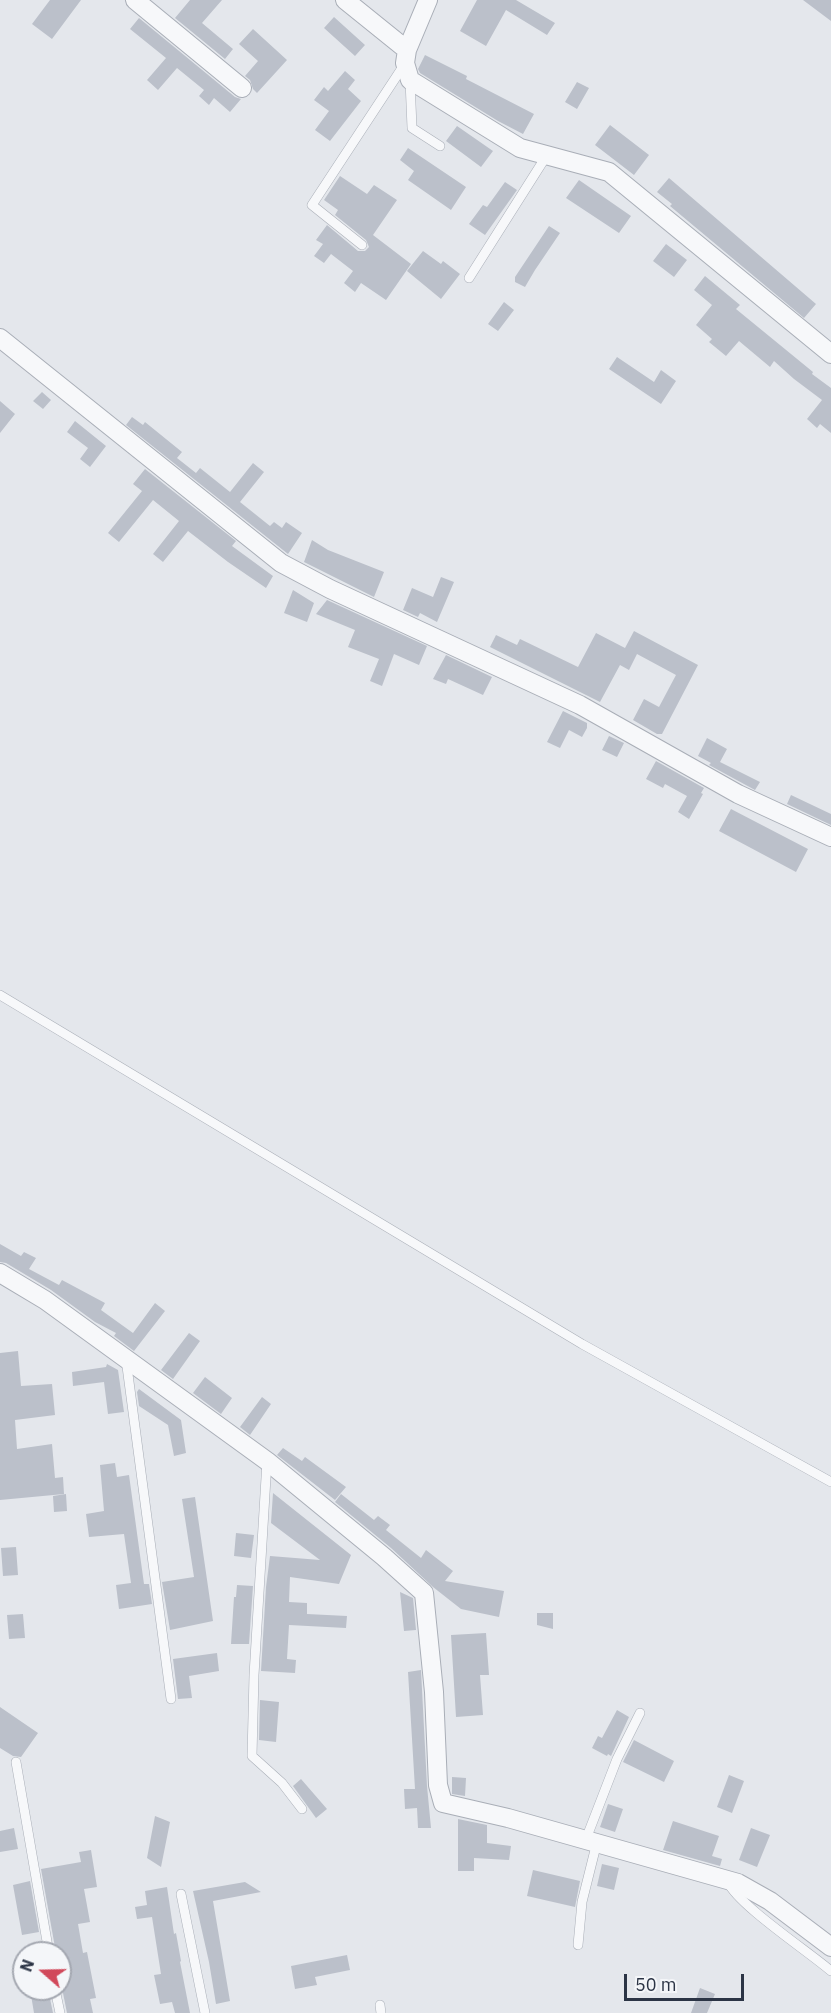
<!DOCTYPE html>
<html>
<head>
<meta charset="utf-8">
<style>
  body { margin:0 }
  #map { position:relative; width:831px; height:2013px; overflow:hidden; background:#e4e7ec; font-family:"IBM Plex Sans",sans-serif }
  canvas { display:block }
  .north { position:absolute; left:12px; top:1941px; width:60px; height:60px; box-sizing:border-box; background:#f4f6f9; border:2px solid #a4a8b1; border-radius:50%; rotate:290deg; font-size:16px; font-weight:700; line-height:24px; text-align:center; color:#2b3445 }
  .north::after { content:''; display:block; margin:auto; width:21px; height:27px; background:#d1495b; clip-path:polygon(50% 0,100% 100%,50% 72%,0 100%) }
  .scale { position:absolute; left:624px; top:1974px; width:120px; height:27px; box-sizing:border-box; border:3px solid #2b3445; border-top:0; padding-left:8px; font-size:18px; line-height:21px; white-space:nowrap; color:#2b3445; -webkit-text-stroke:4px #f4f6f9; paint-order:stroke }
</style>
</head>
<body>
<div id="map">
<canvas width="831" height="2013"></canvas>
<div class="north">N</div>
<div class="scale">50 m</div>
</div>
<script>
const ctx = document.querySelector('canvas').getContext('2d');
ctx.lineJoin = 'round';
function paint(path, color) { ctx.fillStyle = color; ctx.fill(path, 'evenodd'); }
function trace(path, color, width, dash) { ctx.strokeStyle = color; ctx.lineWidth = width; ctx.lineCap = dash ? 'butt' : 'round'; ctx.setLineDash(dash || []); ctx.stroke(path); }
const building = new Path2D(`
  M 50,0 L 81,0 L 52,39 L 32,24 Z
  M 190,0 L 222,0 L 202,23 L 233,49 L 225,59 L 175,18 Z
  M 477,0 L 516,0 L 555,23 L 547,35 L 506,10 L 486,46 L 460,31 Z
  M 803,0 L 831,0 L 831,21 Z
  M 334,17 L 365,45 L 355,56 L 324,28 Z
  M 139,18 L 235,97 L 241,99 L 230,112 L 214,98 L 209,105 L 199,96 L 204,90 L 177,68 L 158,90 L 147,80 L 166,58 L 130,29 Z
  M 253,29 L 287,60 L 257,93 L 253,89 L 250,80 L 245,76 L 258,61 L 239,44 Z
  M 425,55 L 467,76 L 466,79 L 534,114 L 523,134 L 498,121 L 420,73 L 418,69 Z
  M 345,71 L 355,80 L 348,89 L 361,101 L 330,141 L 315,130 L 329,111 L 314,100 L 324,87 L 328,91 Z
  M 577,82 L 589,88 L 577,109 L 565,102 Z
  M 610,125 L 649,155 L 634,175 L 595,145 Z
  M 457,126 L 493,151 L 481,167 L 446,141 Z
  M 408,148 L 466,187 L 451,210 L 408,180 L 414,171 L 400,160 Z
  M 340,176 L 367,194 L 374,185 L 397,200 L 373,235 L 411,264 L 386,300 L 361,283 L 355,292 L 344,283 L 353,271 L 331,254 L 324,263 L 314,256 L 323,244 L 316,240 L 327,225 L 358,251 L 365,251 L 369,247 L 366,240 L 335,215 L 338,210 L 324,200 Z
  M 669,178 L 816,304 L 804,318 L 670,206 L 672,204 L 657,192 Z
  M 579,180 L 631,216 L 619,233 L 566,198 Z
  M 505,182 L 517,190 L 485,235 L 469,224 L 483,205 L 487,207 Z
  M 549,226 L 560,233 L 535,270 L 525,287 L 515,282 L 515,277 Z
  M 666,244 L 687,260 L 674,277 L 653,261 Z
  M 423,251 L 441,264 L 443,261 L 460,274 L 441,299 L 407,271 Z
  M 705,276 L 740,305 L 736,309 L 813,372 L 812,374 L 831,388 L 831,433 L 820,424 L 817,428 L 807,419 L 822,400 L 794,379 L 774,361 L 770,367 L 739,341 L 726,356 L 709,342 L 712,339 L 696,325 L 712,305 L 694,290 Z
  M 504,302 L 514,310 L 498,331 L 488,324 Z
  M 617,357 L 654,382 L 661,370 L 676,381 L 661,404 L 609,369 Z
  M 42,392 L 51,400 L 43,409 L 33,401 Z
  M 0,401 L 15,414 L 0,433 Z
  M 132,417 L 143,425 L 145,422 L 182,452 L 177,458 L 196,473 L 200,468 L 230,492 L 253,463 L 264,472 L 240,502 L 270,526 L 274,522 L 282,528 L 286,522 L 302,533 L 288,554 L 126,425 Z
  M 75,421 L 106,446 L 90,467 L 80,459 L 88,448 L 67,432 Z
  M 145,469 L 236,541 L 232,546 L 273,576 L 266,588 L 228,562 L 188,531 L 163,562 L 153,554 L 179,521 L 153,500 L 119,542 L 108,533 L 142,491 L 133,484 Z
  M 312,540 L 328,550 L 384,572 L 374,597 L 304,562 Z
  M 441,577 L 454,582 L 437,622 L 420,613 L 418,617 L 403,610 L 412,588 L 433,597 Z
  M 293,590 L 314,603 L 307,622 L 284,613 Z
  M 327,600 L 427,646 L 419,665 L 394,654 L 382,686 L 370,681 L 379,659 L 348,647 L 355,630 L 316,614 Z
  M 634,631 L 698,665 L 662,734 L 657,734 L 633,720 L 644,699 L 659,707 L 676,675 L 637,654 L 629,670 L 620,665 L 600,702 L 490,647 L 496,635 L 517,645 L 520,639 L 578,667 L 596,633 L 625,648 Z
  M 446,655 L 492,677 L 483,695 L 448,679 L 446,684 L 433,679 Z
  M 563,711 L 587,723 L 587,728 L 582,737 L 569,730 L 560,748 L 547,742 Z
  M 609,736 L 624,743 L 617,757 L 602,750 Z
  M 707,738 L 727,749 L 720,762 L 760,782 L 755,790 L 709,765 L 711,763 L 698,756 Z
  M 656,761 L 704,788 L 701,793 L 703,794 L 689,819 L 678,812 L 687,796 L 665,784 L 663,788 L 646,779 Z
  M 791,795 L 831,814 L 831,825 L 787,804 Z
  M 731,809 L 808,849 L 796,872 L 719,831 Z
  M 0,1244 L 21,1256 L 24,1252 L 36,1258 L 29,1269 L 59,1285 L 62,1280 L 105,1303 L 101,1310 L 133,1333 L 155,1303 L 165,1311 L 134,1351 L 114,1336 L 116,1333 L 95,1322 L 51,1290 L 6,1263 L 0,1262 Z
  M 189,1333 L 200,1341 L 173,1379 L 161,1370 Z
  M 18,1351 L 21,1386 L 52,1384 L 55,1415 L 15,1420 L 17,1449 L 52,1444 L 55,1478 L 63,1477 L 64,1494 L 0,1500 L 0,1353 Z
  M 107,1364 L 118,1370 L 124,1412 L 108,1414 L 104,1382 L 73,1386 L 72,1372 L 106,1367 Z
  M 205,1377 L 232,1398 L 221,1414 L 193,1393 Z
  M 139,1389 L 181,1420 L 186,1453 L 174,1456 L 168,1425 L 139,1406 L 137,1392 Z
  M 262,1397 L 271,1404 L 250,1435 L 240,1427 Z
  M 283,1448 L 302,1461 L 305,1457 L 346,1487 L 335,1500 L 277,1455 Z
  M 115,1463 L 117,1477 L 129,1475 L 144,1584 L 149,1584 L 152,1604 L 119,1609 L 116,1585 L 131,1583 L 124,1534 L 89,1537 L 86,1514 L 104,1511 L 100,1465 Z
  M 273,1493 L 351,1555 L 339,1584 L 290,1577 L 289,1602 L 307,1603 L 307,1614 L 347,1616 L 346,1628 L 289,1625 L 287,1659 L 296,1660 L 295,1673 L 261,1671 L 266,1587 L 270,1556 L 320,1560 L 271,1523 Z
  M 66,1494 L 67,1511 L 54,1512 L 53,1496 Z
  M 341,1494 L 374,1520 L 378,1516 L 390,1525 L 386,1530 L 421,1558 L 426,1550 L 453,1571 L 445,1581 L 504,1591 L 499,1617 L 461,1609 L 433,1587 L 391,1548 L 335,1502 Z
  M 195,1497 L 213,1621 L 170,1630 L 162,1582 L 194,1577 L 182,1499 Z
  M 236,1533 L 254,1535 L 251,1558 L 234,1556 Z
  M 16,1547 L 18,1575 L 3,1576 L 1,1548 Z
  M 237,1585 L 253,1586 L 249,1644 L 231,1644 L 234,1597 L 236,1597 Z
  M 400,1592 L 413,1598 L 416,1630 L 404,1631 Z
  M 537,1613 L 553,1613 L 553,1629 L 537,1625 Z
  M 23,1614 L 25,1638 L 9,1639 L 7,1615 Z
  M 486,1633 L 489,1675 L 480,1675 L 483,1715 L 456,1717 L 451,1635 Z
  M 217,1653 L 219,1671 L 189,1676 L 192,1698 L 178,1699 L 173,1659 Z
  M 421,1670 L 427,1786 L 431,1828 L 418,1828 L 417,1808 L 405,1809 L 404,1789 L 415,1789 L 408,1672 Z
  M 260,1700 L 279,1702 L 276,1742 L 259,1740 Z
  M 0,1707 L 38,1733 L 21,1757 L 13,1756 L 0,1748 Z
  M 617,1710 L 629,1717 L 611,1756 L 608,1754 L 607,1756 L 592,1748 L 598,1736 L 602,1738 Z
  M 634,1740 L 674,1761 L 664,1782 L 623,1762 Z
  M 729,1775 L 744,1781 L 732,1813 L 717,1807 Z
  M 452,1777 L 466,1778 L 465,1796 L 452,1794 Z
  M 301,1779 L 327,1809 L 316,1818 L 293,1786 Z
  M 608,1804 L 623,1809 L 615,1832 L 600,1827 Z
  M 155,1816 L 170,1822 L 161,1867 L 147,1858 Z
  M 458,1819 L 487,1825 L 487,1843 L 511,1846 L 509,1860 L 474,1858 L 474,1871 L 458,1871 Z
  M 673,1821 L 719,1836 L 712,1856 L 722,1859 L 720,1866 L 663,1850 Z
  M 14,1828 L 18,1849 L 0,1852 L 0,1831 Z
  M 751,1828 L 770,1835 L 757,1867 L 739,1860 Z
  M 91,1850 L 97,1887 L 84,1889 L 90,1922 L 78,1924 L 83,1953 L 87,1952 L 96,1998 L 90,1999 L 93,2013 L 67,2013 L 60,1978 L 60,1953 L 56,1953 L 41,1869 L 81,1862 L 79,1852 Z
  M 602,1864 L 619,1868 L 614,1890 L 597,1886 Z
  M 533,1870 L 580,1881 L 575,1907 L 527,1896 Z
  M 30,1881 L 39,1932 L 22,1935 L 13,1885 Z
  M 245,1882 L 261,1892 L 213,1901 L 230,2001 L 216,2004 L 209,1962 L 193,1891 Z
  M 167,1887 L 174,1934 L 176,1933 L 181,1961 L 180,1962 L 190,2013 L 175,2013 L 172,2002 L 160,2004 L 154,1975 L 161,1974 L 152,1917 L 137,1919 L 135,1907 L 147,1905 L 145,1891 Z
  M 347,1955 L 350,1970 L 315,1977 L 317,1985 L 295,1989 L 291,1966 Z
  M 700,1988 L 715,1994 L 707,2013 L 691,2013 Z
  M 30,1989 L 48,1989 L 53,2013 L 34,2013 Z`);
const service = new Path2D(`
  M 410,80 L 412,128 L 440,146
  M 362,245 L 312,205 L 404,65
  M 469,278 L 547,155
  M 0,995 L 582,1344 L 831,1482
  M 126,1359 L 171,1699
  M 267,1461 L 254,1675 L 252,1756 L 282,1783 L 302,1809
  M 16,1762 L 49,1953
  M 586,1839 L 617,1759 L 640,1713
  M 728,1882 C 737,1904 809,1952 831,1971
  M 181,1894 L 205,2013
  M 578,1945 L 582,1902 L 597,1842
  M 55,1989 L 60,2013
  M 380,2005 L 381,2013`);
const minor = new Path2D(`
  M 135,0 L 242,88
  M 345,0 L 407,50
  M 428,0 L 407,50 L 405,63 L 410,80 L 520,148 L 609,172 L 831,354
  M 0,338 L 281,563 L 330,589 L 580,705 L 738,794 L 831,837
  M 0,1273 L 45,1300 L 267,1461 L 384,1557 L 424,1593 L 434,1692 L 438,1785 L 443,1803 L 508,1818 L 738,1883 L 770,1901 L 831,1947`);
paint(building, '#bbc0ca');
trace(service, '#a9aeb7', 10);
trace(minor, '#a9aeb7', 20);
trace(service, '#f7f8fa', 9);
trace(minor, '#f7f8fa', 18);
</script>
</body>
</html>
